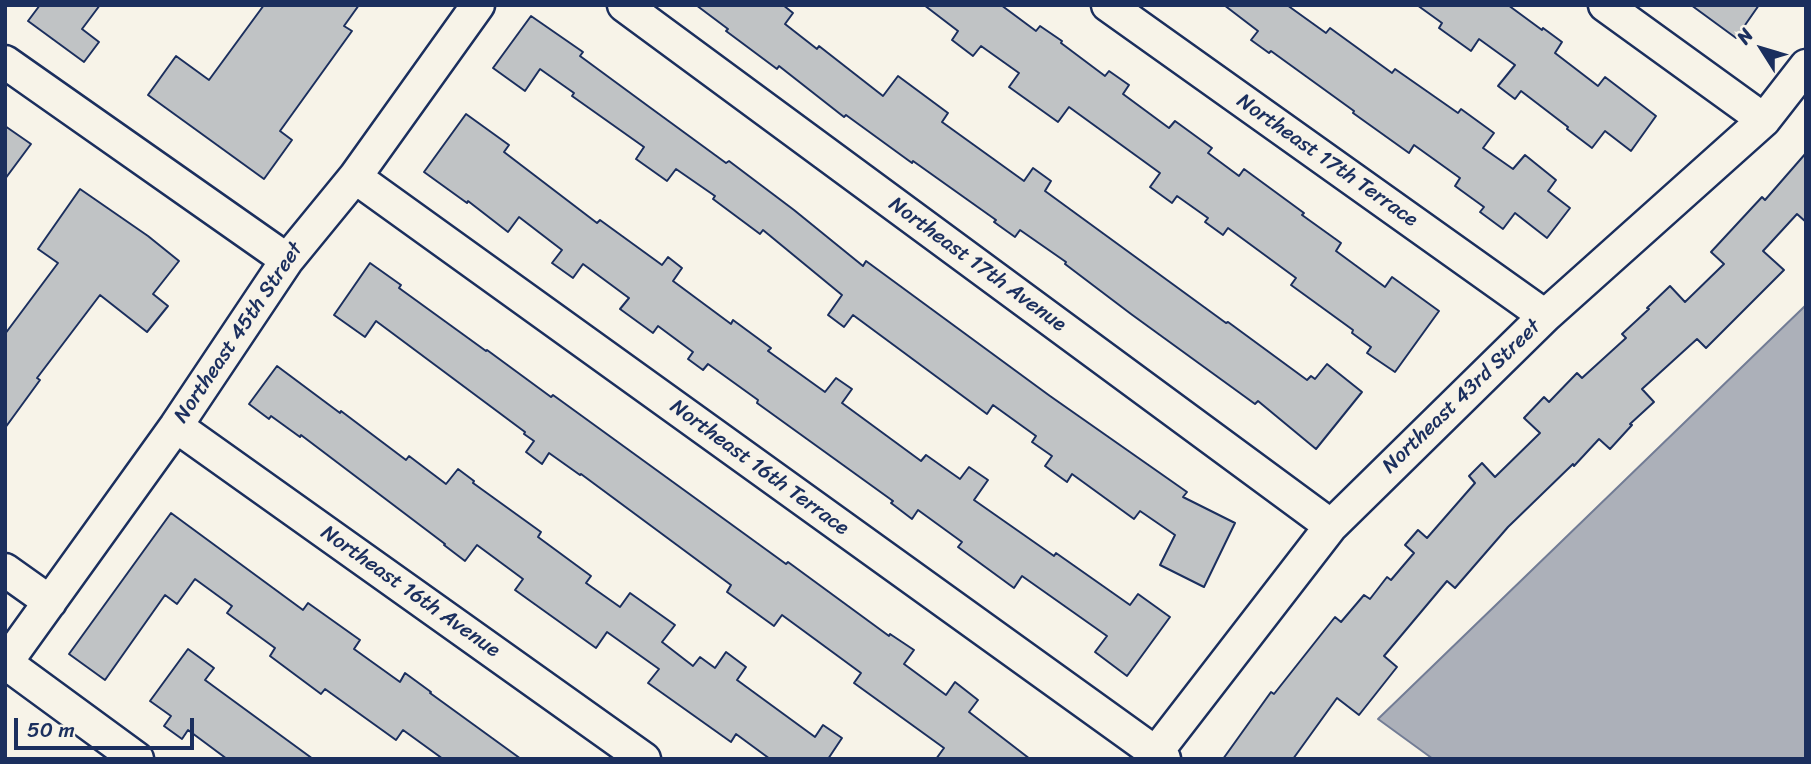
<!DOCTYPE html>
<html>
<head>
<meta charset="utf-8">
<style>
  body { margin:0 }
  #map { position:relative; width:1811px; height:764px; overflow:hidden; background:#f7f3e8; font-family:Sriracha,sans-serif }
  canvas { display:block }
  .frame { position:absolute; inset:0; border:7px solid #1b2f5e; pointer-events:none }
  .north { position:absolute; left:1727px; top:14px; width:70px; height:70px; -webkit-text-stroke:5px #f7f3e8; paint-order:stroke; rotate:307deg; font-size:19px; font-weight:700; line-height:28px; text-align:center; color:#1b2f5e }
  .north::after { content:''; display:block; margin:auto; width:24px; height:32px; background:#1b2f5e; clip-path:polygon(50% 0,100% 100%,50% 72%,0 100%) }
  .scale { position:absolute; left:14px; top:718px; width:180px; height:32px; box-sizing:border-box; border:4px solid #1b2f5e; border-top:0; padding-left:9px; font-size:21px; line-height:24px; white-space:nowrap; color:#1b2f5e; -webkit-text-stroke:5px #f7f3e8; paint-order:stroke }
</style>
</head>
<body>
<div id="map">
<canvas width="1811" height="764"></canvas>
<div class="frame"></div>
<div class="north">N</div>
<div class="scale">50 m</div>
</div>
<script>
const ctx = document.querySelector('canvas').getContext('2d');
ctx.lineJoin = 'round';
function paint(path, color) { ctx.fillStyle = color; ctx.fill(path, 'evenodd'); }
function trace(path, color, width, dash) { ctx.strokeStyle = color; ctx.lineWidth = width; ctx.lineCap = dash ? 'butt' : 'round'; ctx.setLineDash(dash || []); ctx.stroke(path); }
function drawText(font, color, halo, rows, align = 'center') {
  ctx.font = font + ' Sriracha,sans-serif'; ctx.lineWidth = 5; ctx.setLineDash([]); ctx.textBaseline = 'middle'; ctx.strokeStyle = halo; ctx.fillStyle = color; for (const [text, x, y, turn = 0] of rows) {
    ctx.save(); ctx.translate(x, y); ctx.rotate((+turn || 0) * Math.PI / 180); ctx.textAlign = isNaN(turn) ? turn : align; if (halo) ctx.strokeText(text, 0, 0); ctx.fillText(text, 0, 0); ctx.restore();
  }
}
const water = new Path2D(`
  M 1806,305 L 1806,759 L 1433,759 L 1378,719 Z`);
const building = new Path2D(`
  M 40,5 L 100,5 L 82,29 L 99,42 L 84,62 L 28,21 Z
  M 264,5 L 359,5 L 344,26 L 352,31 L 280,131 L 292,140 L 264,179 L 148,95 L 176,56 L 209,80 Z
  M 696,5 L 783,5 L 793,13 L 785,24 L 817,49 L 819,46 L 883,96 L 898,76 L 948,113 L 942,122 L 1024,181 L 1033,168 L 1051,181 L 1045,191 L 1226,323 L 1228,322 L 1307,380 L 1311,376 L 1315,379 L 1327,364 L 1362,392 L 1316,449 L 1258,401 L 1255,404 L 1131,314 L 1065,264 L 1066,262 L 1020,230 L 1015,237 L 994,222 L 996,220 L 913,161 L 912,163 L 846,115 L 844,117 L 779,66 L 777,69 L 726,31 L 728,29 Z
  M 924,5 L 1001,5 L 1036,31 L 1040,26 L 1062,41 L 1061,43 L 1105,76 L 1109,71 L 1129,85 L 1123,94 L 1169,128 L 1175,121 L 1212,148 L 1208,153 L 1239,176 L 1244,169 L 1304,213 L 1302,215 L 1341,243 L 1336,251 L 1385,287 L 1392,277 L 1439,311 L 1395,372 L 1367,353 L 1371,347 L 1352,333 L 1353,330 L 1291,285 L 1296,278 L 1228,228 L 1223,235 L 1205,222 L 1208,218 L 1177,196 L 1172,203 L 1150,187 L 1160,173 L 1069,107 L 1058,122 L 1009,87 L 1019,73 L 981,46 L 973,56 L 952,40 L 958,31 Z
  M 1224,5 L 1287,5 L 1326,33 L 1330,28 L 1392,73 L 1395,69 L 1458,113 L 1461,109 L 1494,133 L 1483,148 L 1513,169 L 1525,155 L 1556,180 L 1548,191 L 1570,208 L 1547,238 L 1515,213 L 1503,229 L 1480,212 L 1484,207 L 1455,186 L 1460,178 L 1414,145 L 1409,153 L 1353,113 L 1354,111 L 1271,51 L 1269,53 L 1251,40 L 1258,31 Z
  M 1417,5 L 1508,5 L 1542,30 L 1543,28 L 1562,42 L 1555,53 L 1598,86 L 1605,77 L 1656,116 L 1631,151 L 1605,131 L 1592,148 L 1567,129 L 1568,127 L 1521,91 L 1515,99 L 1498,86 L 1515,65 L 1479,39 L 1471,51 L 1439,28 L 1442,23 Z
  M 1691,5 L 1759,5 L 1736,38 Z
  M 531,16 L 583,52 L 580,56 L 648,106 L 726,163 L 729,161 L 794,210 L 863,266 L 866,261 L 1050,396 L 1187,492 L 1183,497 L 1235,523 L 1204,587 L 1160,565 L 1175,535 L 1140,511 L 1134,519 L 1072,474 L 1067,482 L 1045,466 L 1052,456 L 1032,442 L 1036,436 L 993,405 L 987,414 L 853,315 L 844,327 L 828,315 L 842,295 L 763,230 L 760,234 L 713,199 L 715,196 L 676,169 L 667,181 L 636,159 L 644,147 L 572,96 L 574,93 L 540,69 L 525,91 L 493,68 Z
  M 466,114 L 509,145 L 504,152 L 597,223 L 600,220 L 662,265 L 668,257 L 682,268 L 673,281 L 731,324 L 733,320 L 771,348 L 768,351 L 825,392 L 836,378 L 852,389 L 842,403 L 921,461 L 926,455 L 960,479 L 969,467 L 988,480 L 974,500 L 1054,556 L 1056,553 L 1130,605 L 1138,594 L 1170,617 L 1127,676 L 1095,652 L 1107,636 L 1022,576 L 1014,588 L 958,547 L 962,542 L 918,510 L 912,519 L 891,503 L 893,501 L 757,403 L 758,400 L 708,364 L 703,370 L 688,359 L 693,352 L 658,326 L 653,333 L 620,309 L 629,298 L 583,264 L 573,278 L 552,263 L 562,250 L 519,217 L 508,232 L 468,201 L 467,203 L 424,172 Z
  M 5,126 L 31,144 L 5,179 Z
  M 1806,153 L 1806,222 L 1797,214 L 1763,251 L 1784,270 L 1706,348 L 1697,339 L 1642,389 L 1654,402 L 1630,424 L 1632,425 L 1610,449 L 1599,439 L 1574,466 L 1573,464 L 1508,527 L 1455,588 L 1447,581 L 1384,656 L 1397,667 L 1359,715 L 1337,698 L 1293,759 L 1223,759 L 1271,692 L 1274,694 L 1335,617 L 1341,622 L 1364,595 L 1370,599 L 1387,577 L 1391,580 L 1414,553 L 1405,545 L 1418,530 L 1427,538 L 1475,483 L 1469,476 L 1482,463 L 1495,477 L 1540,433 L 1524,418 L 1544,397 L 1549,402 L 1577,373 L 1582,378 L 1626,338 L 1622,334 L 1649,309 L 1647,308 L 1670,286 L 1685,302 L 1724,264 L 1711,252 L 1762,197 L 1765,200 Z
  M 80,189 L 148,236 L 179,261 L 153,294 L 168,306 L 147,332 L 100,295 L 37,378 L 40,380 L 5,428 L 5,334 L 58,263 L 38,249 Z
  M 370,263 L 401,285 L 399,288 L 486,351 L 487,350 L 551,397 L 553,395 L 786,564 L 788,562 L 889,636 L 890,634 L 914,650 L 904,664 L 946,695 L 955,682 L 978,700 L 969,712 L 1030,759 L 936,759 L 944,748 L 854,683 L 861,673 L 782,615 L 774,626 L 727,592 L 731,585 L 581,474 L 580,475 L 549,453 L 542,464 L 526,452 L 534,441 L 524,434 L 525,432 L 376,321 L 365,337 L 334,315 Z
  M 277,366 L 340,413 L 341,411 L 406,460 L 409,456 L 446,484 L 458,469 L 474,481 L 473,483 L 541,532 L 538,537 L 591,576 L 586,583 L 620,607 L 630,593 L 675,625 L 662,642 L 693,666 L 700,657 L 715,668 L 726,652 L 746,667 L 737,680 L 815,737 L 823,725 L 842,738 L 828,759 L 770,759 L 736,734 L 731,742 L 648,683 L 659,669 L 607,632 L 596,648 L 515,590 L 523,579 L 477,545 L 465,561 L 444,545 L 445,544 L 301,435 L 300,437 L 271,416 L 269,419 L 249,404 Z
  M 171,513 L 303,610 L 308,603 L 360,640 L 354,649 L 400,682 L 405,673 L 431,692 L 430,693 L 521,759 L 443,759 L 403,730 L 396,740 L 325,689 L 321,694 L 270,656 L 275,648 L 227,613 L 232,606 L 195,579 L 177,604 L 165,595 L 105,680 L 69,654 Z
  M 188,649 L 214,668 L 205,680 L 313,759 L 227,759 L 188,730 L 182,739 L 164,726 L 171,716 L 150,701 Z`);
const minor = new Path2D(`
  M 624,5 L 1331,526
  M 1108,5 L 1545,316
  M 1605,5 L 1764,120
  M 5,62 L 287,260
  M 355,177 L 1164,759
  M 176,426 L 644,759
  M 5,570 L 50,602
  M 6,663 L 137,759
  M 5,664 L 176,426 L 287,260 L 355,177 L 478,5
  M 1151,759 L 1331,526 L 1545,316 L 1764,120 L 1806,66`);
const streetNames = [
  ["Northeast 17th Terrace",1327,161,35],
  ["Northeast 17th Avenue",977,265,36],
  ["Northeast 45th Street",239,333,-56],
  ["Northeast 43rd Street",1462,397,-44],
  ["Northeast 16th Terrace",759,468,36],
  ["Northeast 16th Avenue",410,592,35]
];
paint(water, '#acb0b9');
trace(water, '#727c95', 2);
paint(building, '#c0c3c5');
trace(building, '#1b2f5e', 2);
trace(minor, '#1b2f5e', 37);
trace(minor, '#f7f3e8', 32);
drawText('21px', '#1b2f5e', '#f7f3e8', streetNames);
</script>
</body>
</html>
